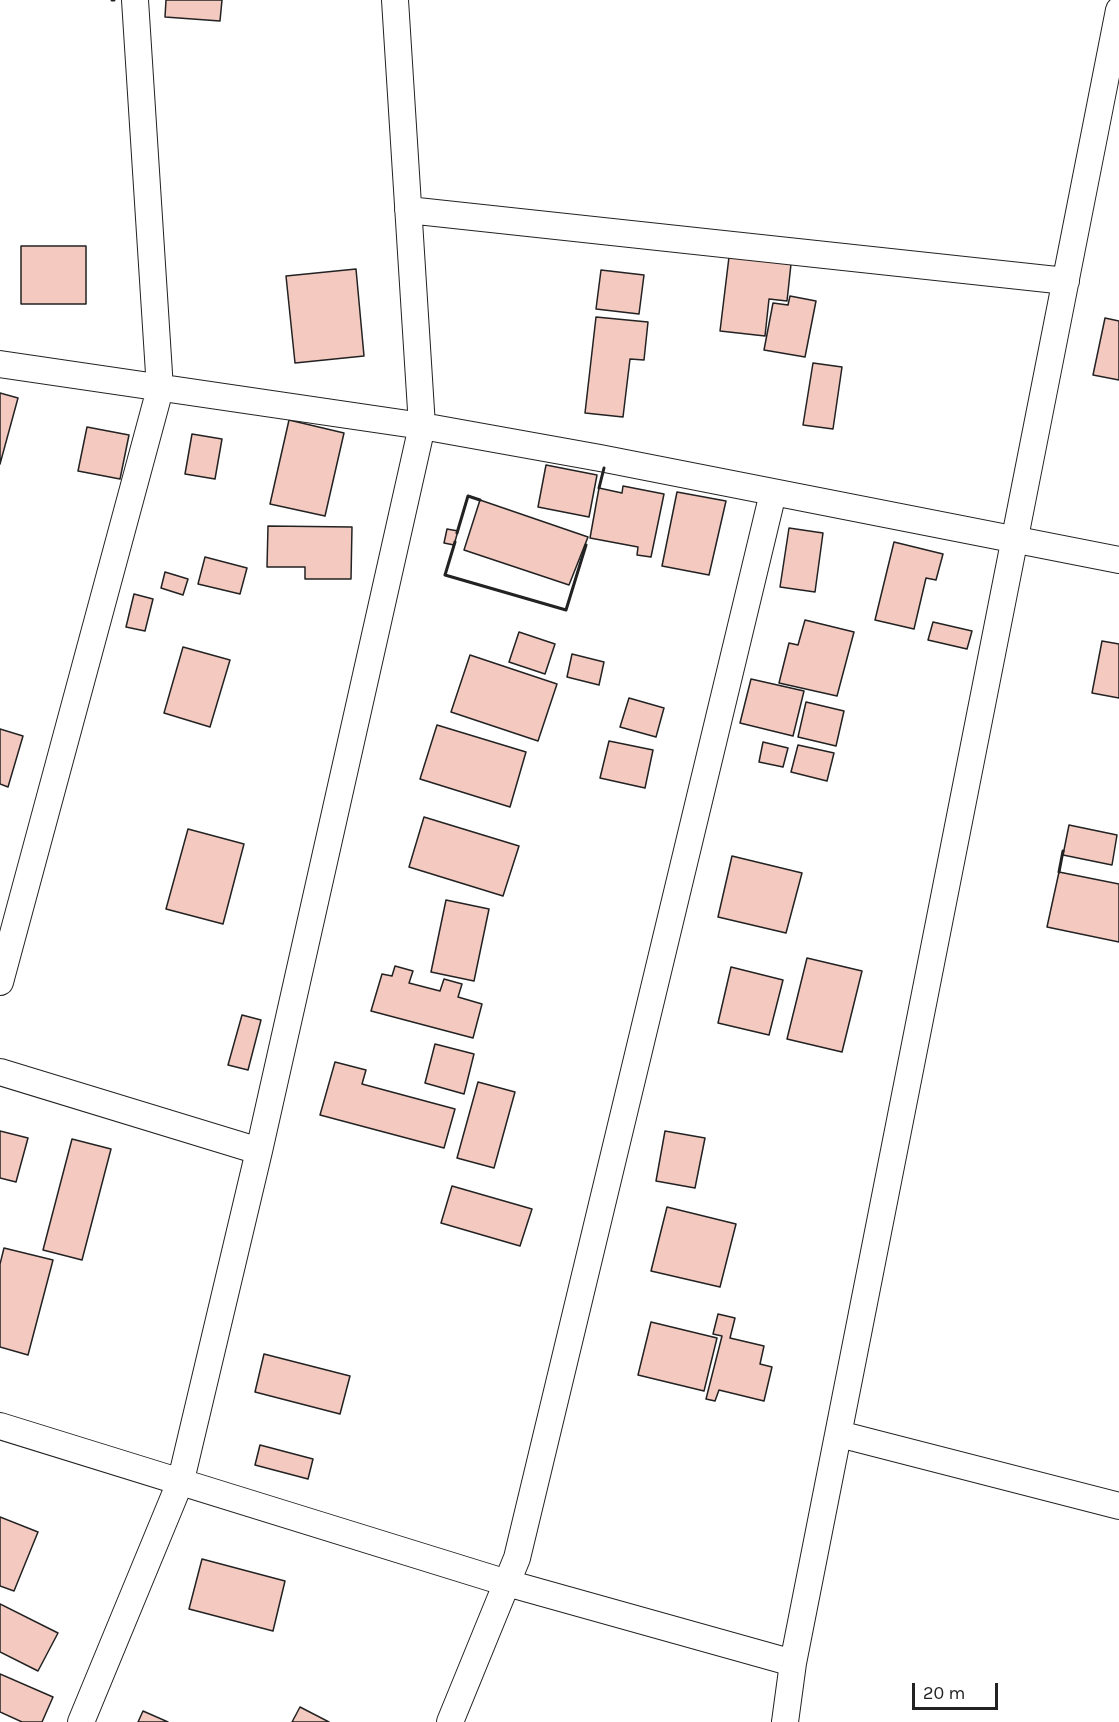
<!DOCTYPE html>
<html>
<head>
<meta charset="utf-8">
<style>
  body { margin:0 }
  #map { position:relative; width:1119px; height:1722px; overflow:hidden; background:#fff; font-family:Karla,sans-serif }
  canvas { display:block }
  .scale { position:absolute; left:912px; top:1683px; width:86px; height:27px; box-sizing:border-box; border:3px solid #222; border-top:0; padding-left:8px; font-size:18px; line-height:21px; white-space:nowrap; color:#222; -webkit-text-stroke:4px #fff; paint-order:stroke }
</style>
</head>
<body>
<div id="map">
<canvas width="1119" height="1722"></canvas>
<div class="scale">20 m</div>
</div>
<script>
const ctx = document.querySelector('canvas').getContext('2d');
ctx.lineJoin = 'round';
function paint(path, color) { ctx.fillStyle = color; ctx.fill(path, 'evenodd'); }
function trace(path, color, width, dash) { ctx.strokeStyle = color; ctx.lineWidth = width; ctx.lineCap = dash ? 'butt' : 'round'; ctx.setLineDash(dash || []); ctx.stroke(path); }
const building = new Path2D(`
  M 166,0 L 222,0 L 220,21 L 165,17 Z
  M 21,246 L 86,246 L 86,304 L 21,304 Z
  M 729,257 L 791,264 L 787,301 L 769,299 L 765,336 L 720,331 Z
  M 356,269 L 364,356 L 295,363 L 286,276 Z
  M 601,270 L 644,275 L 639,314 L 596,309 Z
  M 790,296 L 816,301 L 805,357 L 764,350 L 773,303 L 788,305 Z
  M 596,317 L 648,322 L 644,360 L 630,359 L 623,417 L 585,413 Z
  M 1105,318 L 1119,321 L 1119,380 L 1093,375 Z
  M 813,363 L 842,367 L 833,429 L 803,425 Z
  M 0,393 L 18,398 L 0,464 Z
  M 289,420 L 344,433 L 325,516 L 270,504 Z
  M 87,427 L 129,435 L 120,479 L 78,471 Z
  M 192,434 L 222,439 L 215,479 L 185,474 Z
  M 546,465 L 597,475 L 589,517 L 538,507 Z
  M 623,486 L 664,494 L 651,557 L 637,555 L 638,547 L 590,538 L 599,488 L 622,493 Z
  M 677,492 L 726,501 L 709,575 L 662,566 Z
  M 480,500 L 588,537 L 569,585 L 464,550 Z
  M 268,526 L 352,527 L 351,579 L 305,579 L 305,567 L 267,567 Z
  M 789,528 L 823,533 L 815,592 L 780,587 Z
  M 447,529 L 458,531 L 454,545 L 444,543 Z
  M 894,542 L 943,554 L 936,580 L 926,578 L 914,629 L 875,620 Z
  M 205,557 L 247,568 L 240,594 L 198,584 Z
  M 165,572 L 188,579 L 183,595 L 161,588 Z
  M 134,594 L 153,599 L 145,631 L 126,627 Z
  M 805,620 L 854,632 L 837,696 L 779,683 L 789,643 L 798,645 Z
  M 933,622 L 972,631 L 967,649 L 928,640 Z
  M 519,632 L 555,644 L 545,674 L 509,662 Z
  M 1102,641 L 1119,644 L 1119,698 L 1092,693 Z
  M 183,647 L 230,660 L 210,727 L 164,713 Z
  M 572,654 L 604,662 L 599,685 L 567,677 Z
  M 470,655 L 557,684 L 538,741 L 451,712 Z
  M 751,679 L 804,691 L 793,736 L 740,723 Z
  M 629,698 L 664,708 L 656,737 L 620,727 Z
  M 806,702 L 844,711 L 836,746 L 798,737 Z
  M 437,725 L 526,752 L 510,807 L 420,779 Z
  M 0,729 L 23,736 L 8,787 L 0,784 Z
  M 609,741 L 653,750 L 645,788 L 600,778 Z
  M 763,742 L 788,748 L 783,767 L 759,762 Z
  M 798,745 L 834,753 L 827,781 L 791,772 Z
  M 424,817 L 519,846 L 503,896 L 409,867 Z
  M 1069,825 L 1117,835 L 1112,865 L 1063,855 Z
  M 188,829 L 244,844 L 223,924 L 166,909 Z
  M 732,856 L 802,873 L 786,933 L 718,917 Z
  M 1059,872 L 1119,884 L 1119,942 L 1047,927 Z
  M 446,900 L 489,909 L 474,981 L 431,972 Z
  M 807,958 L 862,971 L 842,1052 L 787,1039 Z
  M 395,966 L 413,971 L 409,983 L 440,991 L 444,979 L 462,984 L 458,997 L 482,1004 L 473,1038 L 371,1011 L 382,974 L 392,976 Z
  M 731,967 L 783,980 L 769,1035 L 718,1023 Z
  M 242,1015 L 261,1020 L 248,1070 L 228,1065 Z
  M 435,1044 L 474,1054 L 464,1094 L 425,1083 Z
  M 335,1062 L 366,1070 L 362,1084 L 455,1109 L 444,1148 L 320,1115 Z
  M 478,1082 L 515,1092 L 494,1168 L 457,1158 Z
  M 0,1131 L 28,1138 L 16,1182 L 0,1178 Z
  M 665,1131 L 705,1138 L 695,1188 L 656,1181 Z
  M 72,1139 L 111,1149 L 82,1260 L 43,1250 Z
  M 452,1186 L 532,1209 L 520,1246 L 441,1223 Z
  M 667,1207 L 736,1224 L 720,1287 L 651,1271 Z
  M 4,1248 L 53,1260 L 28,1355 L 0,1347 L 0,1264 Z
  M 718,1314 L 735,1318 L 730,1338 L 764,1346 L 760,1364 L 772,1367 L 764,1401 L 719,1390 L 715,1401 L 706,1399 L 722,1336 L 713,1334 Z
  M 651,1322 L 717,1338 L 704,1391 L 638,1375 Z
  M 264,1354 L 350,1376 L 340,1414 L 255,1392 Z
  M 260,1445 L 313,1459 L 308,1479 L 255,1465 Z
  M 0,1517 L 38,1532 L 14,1591 L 0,1586 Z
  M 202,1559 L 285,1581 L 273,1631 L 189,1609 Z
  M 0,1604 L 58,1633 L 38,1671 L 0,1652 Z
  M 0,1674 L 53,1697 L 42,1722 L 22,1722 L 0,1712 Z
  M 300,1707 L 329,1722 L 292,1722 Z
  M 143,1711 L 168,1722 L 138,1722 Z`);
const street = new Path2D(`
  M 408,210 L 1066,281
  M 0,364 L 422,426 L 600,458 L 1119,560
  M 0,982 L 160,389 L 135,0
  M 0,1072 L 259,1151
  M 0,1426 L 507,1583 L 793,1663
  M 839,1434 L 1119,1506
  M 81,1722 L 181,1480 L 259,1151 L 422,426 L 395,0
  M 450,1722 L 517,1558 L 773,493
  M 785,1722 L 793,1663 L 1119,10`);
const wall = new Path2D(`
  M 112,0 L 114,0
  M 599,488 L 604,468
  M 457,533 L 468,496 L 480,500
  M 455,542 L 445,575 L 566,610 L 586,545
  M 1059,872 L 1063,851`);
paint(building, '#f3c9c0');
trace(building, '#222', 1.5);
trace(street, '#222', 28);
trace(street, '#fff', 26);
trace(wall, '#222', 3);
</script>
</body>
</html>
